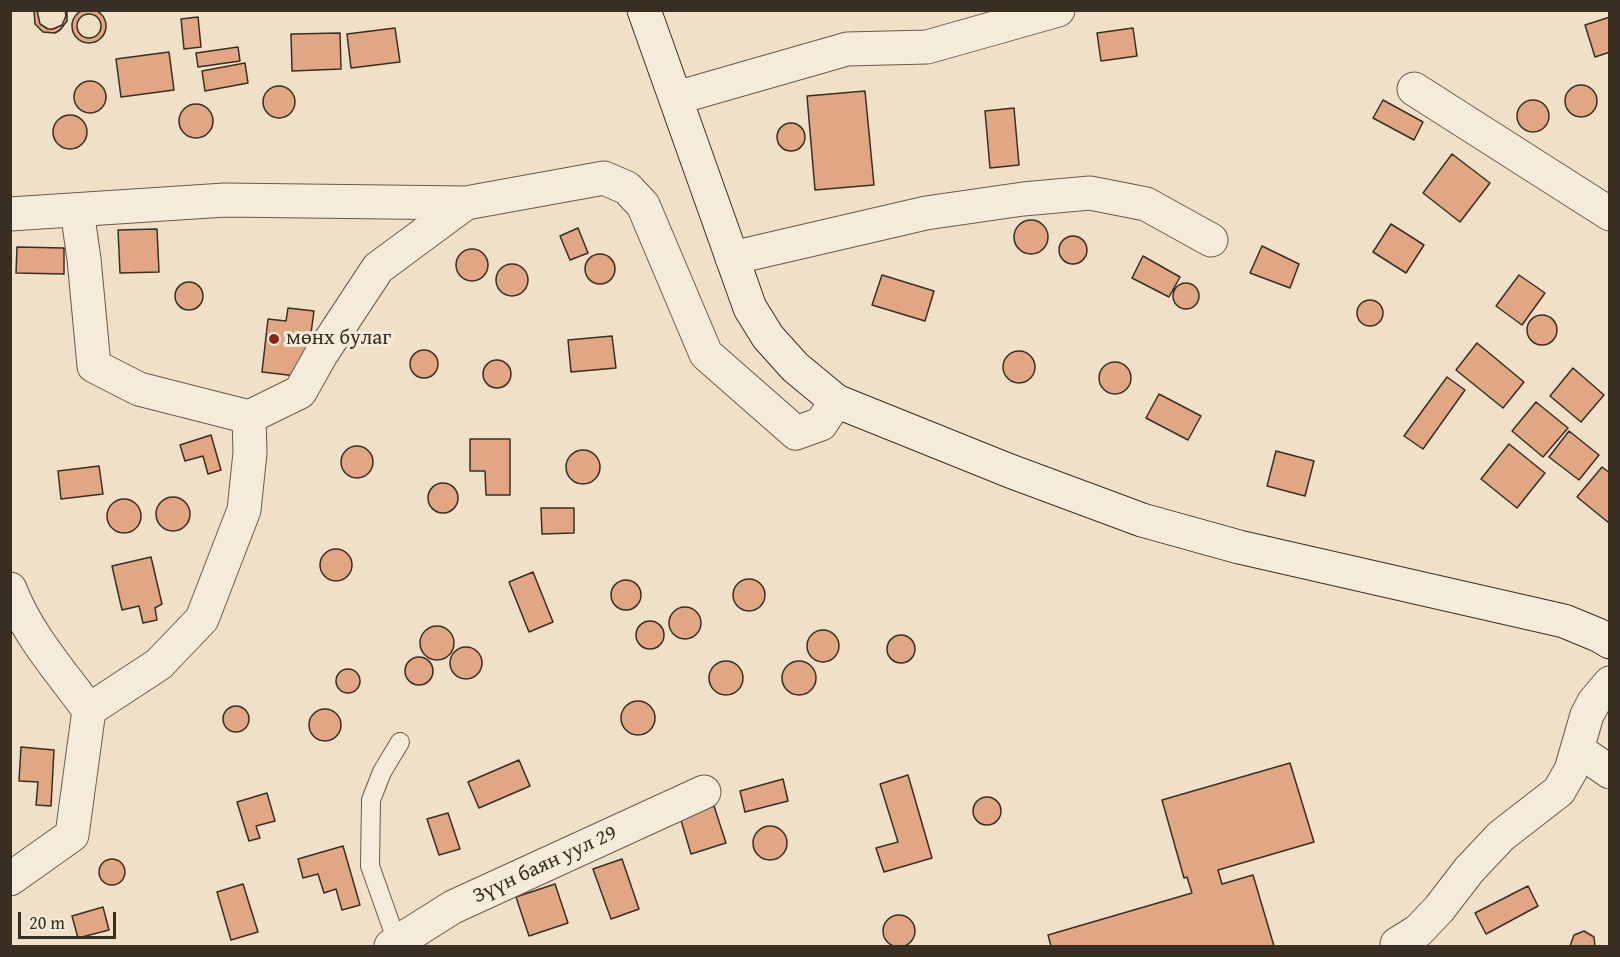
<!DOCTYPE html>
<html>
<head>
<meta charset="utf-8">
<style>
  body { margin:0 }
  #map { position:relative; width:1620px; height:957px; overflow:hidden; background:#f0e0c7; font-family:"Gentium Book Plus",serif }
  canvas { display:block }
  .frame { position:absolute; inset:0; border:12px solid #392e22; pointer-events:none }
  .scale { position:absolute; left:18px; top:912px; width:98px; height:27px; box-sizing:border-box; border:3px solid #392e22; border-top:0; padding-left:8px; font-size:18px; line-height:21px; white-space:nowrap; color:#392e22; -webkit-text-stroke:4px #f5ebdb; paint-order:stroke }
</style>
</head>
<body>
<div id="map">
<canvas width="1620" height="957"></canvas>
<div class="frame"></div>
<div class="scale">20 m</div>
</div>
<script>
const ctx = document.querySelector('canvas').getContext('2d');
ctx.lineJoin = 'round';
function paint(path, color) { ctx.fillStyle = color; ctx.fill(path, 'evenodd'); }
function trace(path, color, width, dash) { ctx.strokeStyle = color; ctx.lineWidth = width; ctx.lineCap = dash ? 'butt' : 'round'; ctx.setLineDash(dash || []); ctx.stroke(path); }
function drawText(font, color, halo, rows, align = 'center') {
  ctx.font = font + ' "Gentium Book Plus",serif'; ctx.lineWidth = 6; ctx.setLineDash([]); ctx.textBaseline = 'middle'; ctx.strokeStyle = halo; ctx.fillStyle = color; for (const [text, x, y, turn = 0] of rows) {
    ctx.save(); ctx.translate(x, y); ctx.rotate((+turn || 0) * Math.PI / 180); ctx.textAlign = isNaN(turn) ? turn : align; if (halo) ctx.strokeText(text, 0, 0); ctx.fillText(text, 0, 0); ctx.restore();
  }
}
const building = new Path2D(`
  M72 26a17 17 0 1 1 34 0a17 17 0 1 1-34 0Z
  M 34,10 L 67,10 L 67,21 L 60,30 L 55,33 L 43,32 L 35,24 Z
  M 37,10 L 65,10 L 66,16 L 62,25 L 53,29 L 48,29 L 40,24 Z
  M77 26a12 12 0 1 1 24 0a12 12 0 1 1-24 0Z
  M 198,17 L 201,47 L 184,49 L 181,19 Z
  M 1610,17 L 1610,52 L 1595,57 L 1585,25 Z
  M 395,28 L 400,62 L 351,68 L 347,34 Z
  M 1133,28 L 1137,56 L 1101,61 L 1097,33 Z
  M 340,33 L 341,69 L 292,71 L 291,34 Z
  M 238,47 L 240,61 L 198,67 L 196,53 Z
  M 169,52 L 174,90 L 121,97 L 116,59 Z
  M 245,63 L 248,83 L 205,91 L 202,71 Z
  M74 97a16 16 0 1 1 32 0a16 16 0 1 1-32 0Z
  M1565 101a16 16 0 1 1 32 0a16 16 0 1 1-32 0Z
  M263 102a16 16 0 1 1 32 0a16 16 0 1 1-32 0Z
  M 865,91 L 874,185 L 815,190 L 807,96 Z
  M 1383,100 L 1423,122 L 1414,140 L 1373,118 Z
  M1517 116a16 16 0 1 1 32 0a16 16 0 1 1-32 0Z
  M179 121a17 17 0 1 1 34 0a17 17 0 1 1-34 0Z
  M 1014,108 L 1019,165 L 990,168 L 985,111 Z
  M53 132a17 17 0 1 1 34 0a17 17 0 1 1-34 0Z
  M777 137a14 14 0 1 1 28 0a14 14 0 1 1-28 0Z
  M 1452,154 L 1490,183 L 1460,222 L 1423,193 Z
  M1014 237a17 17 0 1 1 34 0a17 17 0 1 1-34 0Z
  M 1391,224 L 1424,245 L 1406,273 L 1373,252 Z
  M 578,228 L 588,253 L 570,260 L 560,236 Z
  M 157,229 L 159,272 L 120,273 L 118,230 Z
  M1059 250a14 14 0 1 1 28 0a14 14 0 1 1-28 0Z
  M 1262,246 L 1299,264 L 1290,288 L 1250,273 Z
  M 17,247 L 64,248 L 64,274 L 16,273 Z
  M456 265a16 16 0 1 1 32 0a16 16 0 1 1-32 0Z
  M585 269a15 15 0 1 1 30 0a15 15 0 1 1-30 0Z
  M 1143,256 L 1180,277 L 1169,297 L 1132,278 Z
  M496 280a16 16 0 1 1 32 0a16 16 0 1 1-32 0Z
  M 882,275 L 934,291 L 925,321 L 872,305 Z
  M 1519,275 L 1545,293 L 1522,325 L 1496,306 Z
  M175 296a14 14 0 1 1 28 0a14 14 0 1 1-28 0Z
  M1173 296a13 13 0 1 1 26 0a13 13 0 1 1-26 0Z
  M1357 313a13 13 0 1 1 26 0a13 13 0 1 1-26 0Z
  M 288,308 L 314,311 L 305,377 L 262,372 L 268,319 L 286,321 Z
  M1527 330a15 15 0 1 1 30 0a15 15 0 1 1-30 0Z
  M 612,336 L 616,368 L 571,372 L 568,340 Z
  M 1477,343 L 1524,382 L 1503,408 L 1456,370 Z
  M410 364a14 14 0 1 1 28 0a14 14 0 1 1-28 0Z
  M1003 367a16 16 0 1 1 32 0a16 16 0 1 1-32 0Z
  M483 374a14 14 0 1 1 28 0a14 14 0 1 1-28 0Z
  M1099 378a16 16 0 1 1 32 0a16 16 0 1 1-32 0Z
  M 1573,368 L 1604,395 L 1581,422 L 1550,396 Z
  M 1447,377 L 1465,390 L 1423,449 L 1404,436 Z
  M 1159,394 L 1201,416 L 1188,440 L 1146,418 Z
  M 1536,402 L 1568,428 L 1543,457 L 1512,431 Z
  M 1569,431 L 1599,455 L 1579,480 L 1549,457 Z
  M 211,435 L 221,470 L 208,474 L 203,456 L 185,461 L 180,445 Z
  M 470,439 L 510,439 L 510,495 L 486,495 L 485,471 L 470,471 Z
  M 1509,444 L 1545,473 L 1517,508 L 1481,479 Z
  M341 462a16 16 0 1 1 32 0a16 16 0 1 1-32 0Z
  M566 467a17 17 0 1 1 34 0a17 17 0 1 1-34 0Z
  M 1276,451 L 1314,461 L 1305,496 L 1267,486 Z
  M 99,466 L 103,494 L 61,499 L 58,471 Z
  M 1602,467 L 1610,473 L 1609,523 L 1577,497 Z
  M428 498a15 15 0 1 1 30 0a15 15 0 1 1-30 0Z
  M156 514a17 17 0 1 1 34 0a17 17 0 1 1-34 0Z
  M107 516a17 17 0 1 1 34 0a17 17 0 1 1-34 0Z
  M 541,508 L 574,508 L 574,533 L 542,534 Z
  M320 565a16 16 0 1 1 32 0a16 16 0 1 1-32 0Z
  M 151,557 L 162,604 L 155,608 L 157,620 L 143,623 L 139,606 L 122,610 L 112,566 Z
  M 533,572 L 553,622 L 529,632 L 509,582 Z
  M733 595a16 16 0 1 1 32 0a16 16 0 1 1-32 0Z
  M611 595a15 15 0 1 1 30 0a15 15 0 1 1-30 0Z
  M669 623a16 16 0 1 1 32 0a16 16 0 1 1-32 0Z
  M636 635a14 14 0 1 1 28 0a14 14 0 1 1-28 0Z
  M420 643a17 17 0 1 1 34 0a17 17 0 1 1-34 0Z
  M807 646a16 16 0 1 1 32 0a16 16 0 1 1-32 0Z
  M887 649a14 14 0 1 1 28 0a14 14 0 1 1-28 0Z
  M450 663a16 16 0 1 1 32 0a16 16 0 1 1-32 0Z
  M405 671a14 14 0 1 1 28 0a14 14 0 1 1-28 0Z
  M709 678a17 17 0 1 1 34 0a17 17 0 1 1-34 0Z
  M782 678a17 17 0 1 1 34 0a17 17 0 1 1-34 0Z
  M336 681a12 12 0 1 1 24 0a12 12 0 1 1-24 0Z
  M621 718a17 17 0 1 1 34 0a17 17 0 1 1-34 0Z
  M223 719a13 13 0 1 1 26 0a13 13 0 1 1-26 0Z
  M309 725a16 16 0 1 1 32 0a16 16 0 1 1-32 0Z
  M 21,747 L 54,750 L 51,806 L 36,805 L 38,782 L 19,781 Z
  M 519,760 L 530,786 L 479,808 L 468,782 Z
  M 1290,763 L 1314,842 L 1218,870 L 1222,884 L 1253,875 L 1274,946 L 1051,946 L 1048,935 L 1192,893 L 1187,877 L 1184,878 L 1162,800 Z
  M 908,775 L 932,858 L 884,872 L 876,848 L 898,842 L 880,784 Z
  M 783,779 L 788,801 L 745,812 L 740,791 Z
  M 267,793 L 275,821 L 256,826 L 260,838 L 249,841 L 237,802 Z
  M973 811a14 14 0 1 1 28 0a14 14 0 1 1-28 0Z
  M 714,806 L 726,843 L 691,854 L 680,817 Z
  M 448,813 L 460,849 L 439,855 L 427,819 Z
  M753 843a17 17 0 1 1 34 0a17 17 0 1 1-34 0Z
  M 343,846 L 360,905 L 342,910 L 336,889 L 324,893 L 318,874 L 303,878 L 298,859 Z
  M 622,859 L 639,909 L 611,919 L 593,869 Z
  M99 872a13 13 0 1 1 26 0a13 13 0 1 1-26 0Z
  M 243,884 L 258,932 L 231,940 L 217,892 Z
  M 555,884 L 568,923 L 529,936 L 516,897 Z
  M 1528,886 L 1538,906 L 1486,934 L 1475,913 Z
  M 103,907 L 109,930 L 78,938 L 72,916 Z
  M883 931a16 16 0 1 1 32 0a16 16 0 1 1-32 0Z
  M 1584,931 L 1594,937 L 1595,946 L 1570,946 L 1574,935 Z`);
const lane = new Path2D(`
  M 397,942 L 370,866 L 371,800 L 382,772 L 400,742`);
const street = new Path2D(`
  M 1414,89 L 1610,214
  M 676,98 L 847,49 L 927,47 L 1058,10
  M 77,210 L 84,259 L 94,366 L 139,389 L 249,417
  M 10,214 L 225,200 L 466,203
  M 732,258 L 926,213 L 1023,199 L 1090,193 L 1146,204 L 1211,240
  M 10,589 C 27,634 61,672 89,710
  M 1578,750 L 1610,772
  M 10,879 L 72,835 L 89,710 L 159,664 L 202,619 L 244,510 L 250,453 L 249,417 L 300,392 L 322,353 L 378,268 L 466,203 L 604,178 L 627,188 L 643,205 L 706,354 L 796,433 L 821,424 L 836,401
  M 1397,944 L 1418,931 L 1439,909 L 1469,870 L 1501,836 L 1559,791 L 1571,770 L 1587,715 L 1594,702 L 1610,683
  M 391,946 L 453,907 L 704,792`);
const secondary = new Path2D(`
  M 644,10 L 750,308 L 768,337 L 795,367 L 836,401 L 1010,471 L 1142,520 L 1239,547 L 1564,621 L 1598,635 L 1610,642`);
const markers = [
  [274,339,6,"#8f2418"]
];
const poiNames = [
  ["мөнх булаг",286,339]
];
const streetNames = [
  ["Зүүн баян уул 29",545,865,-25]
];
paint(building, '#e1a785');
trace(building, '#392e22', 1.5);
trace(lane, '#675a4b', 20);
trace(street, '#675a4b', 35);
trace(secondary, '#392e22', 35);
trace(lane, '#f5ebdb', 18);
trace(street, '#f5ebdb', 33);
trace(secondary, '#f5ebdb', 33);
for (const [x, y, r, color] of markers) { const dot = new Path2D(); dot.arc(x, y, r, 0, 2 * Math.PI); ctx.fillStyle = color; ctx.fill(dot); trace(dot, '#f5ebdb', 2); }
drawText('21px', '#392e22', '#f5ebdb', poiNames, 'left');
drawText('21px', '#392e22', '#f5ebdb', streetNames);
</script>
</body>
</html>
